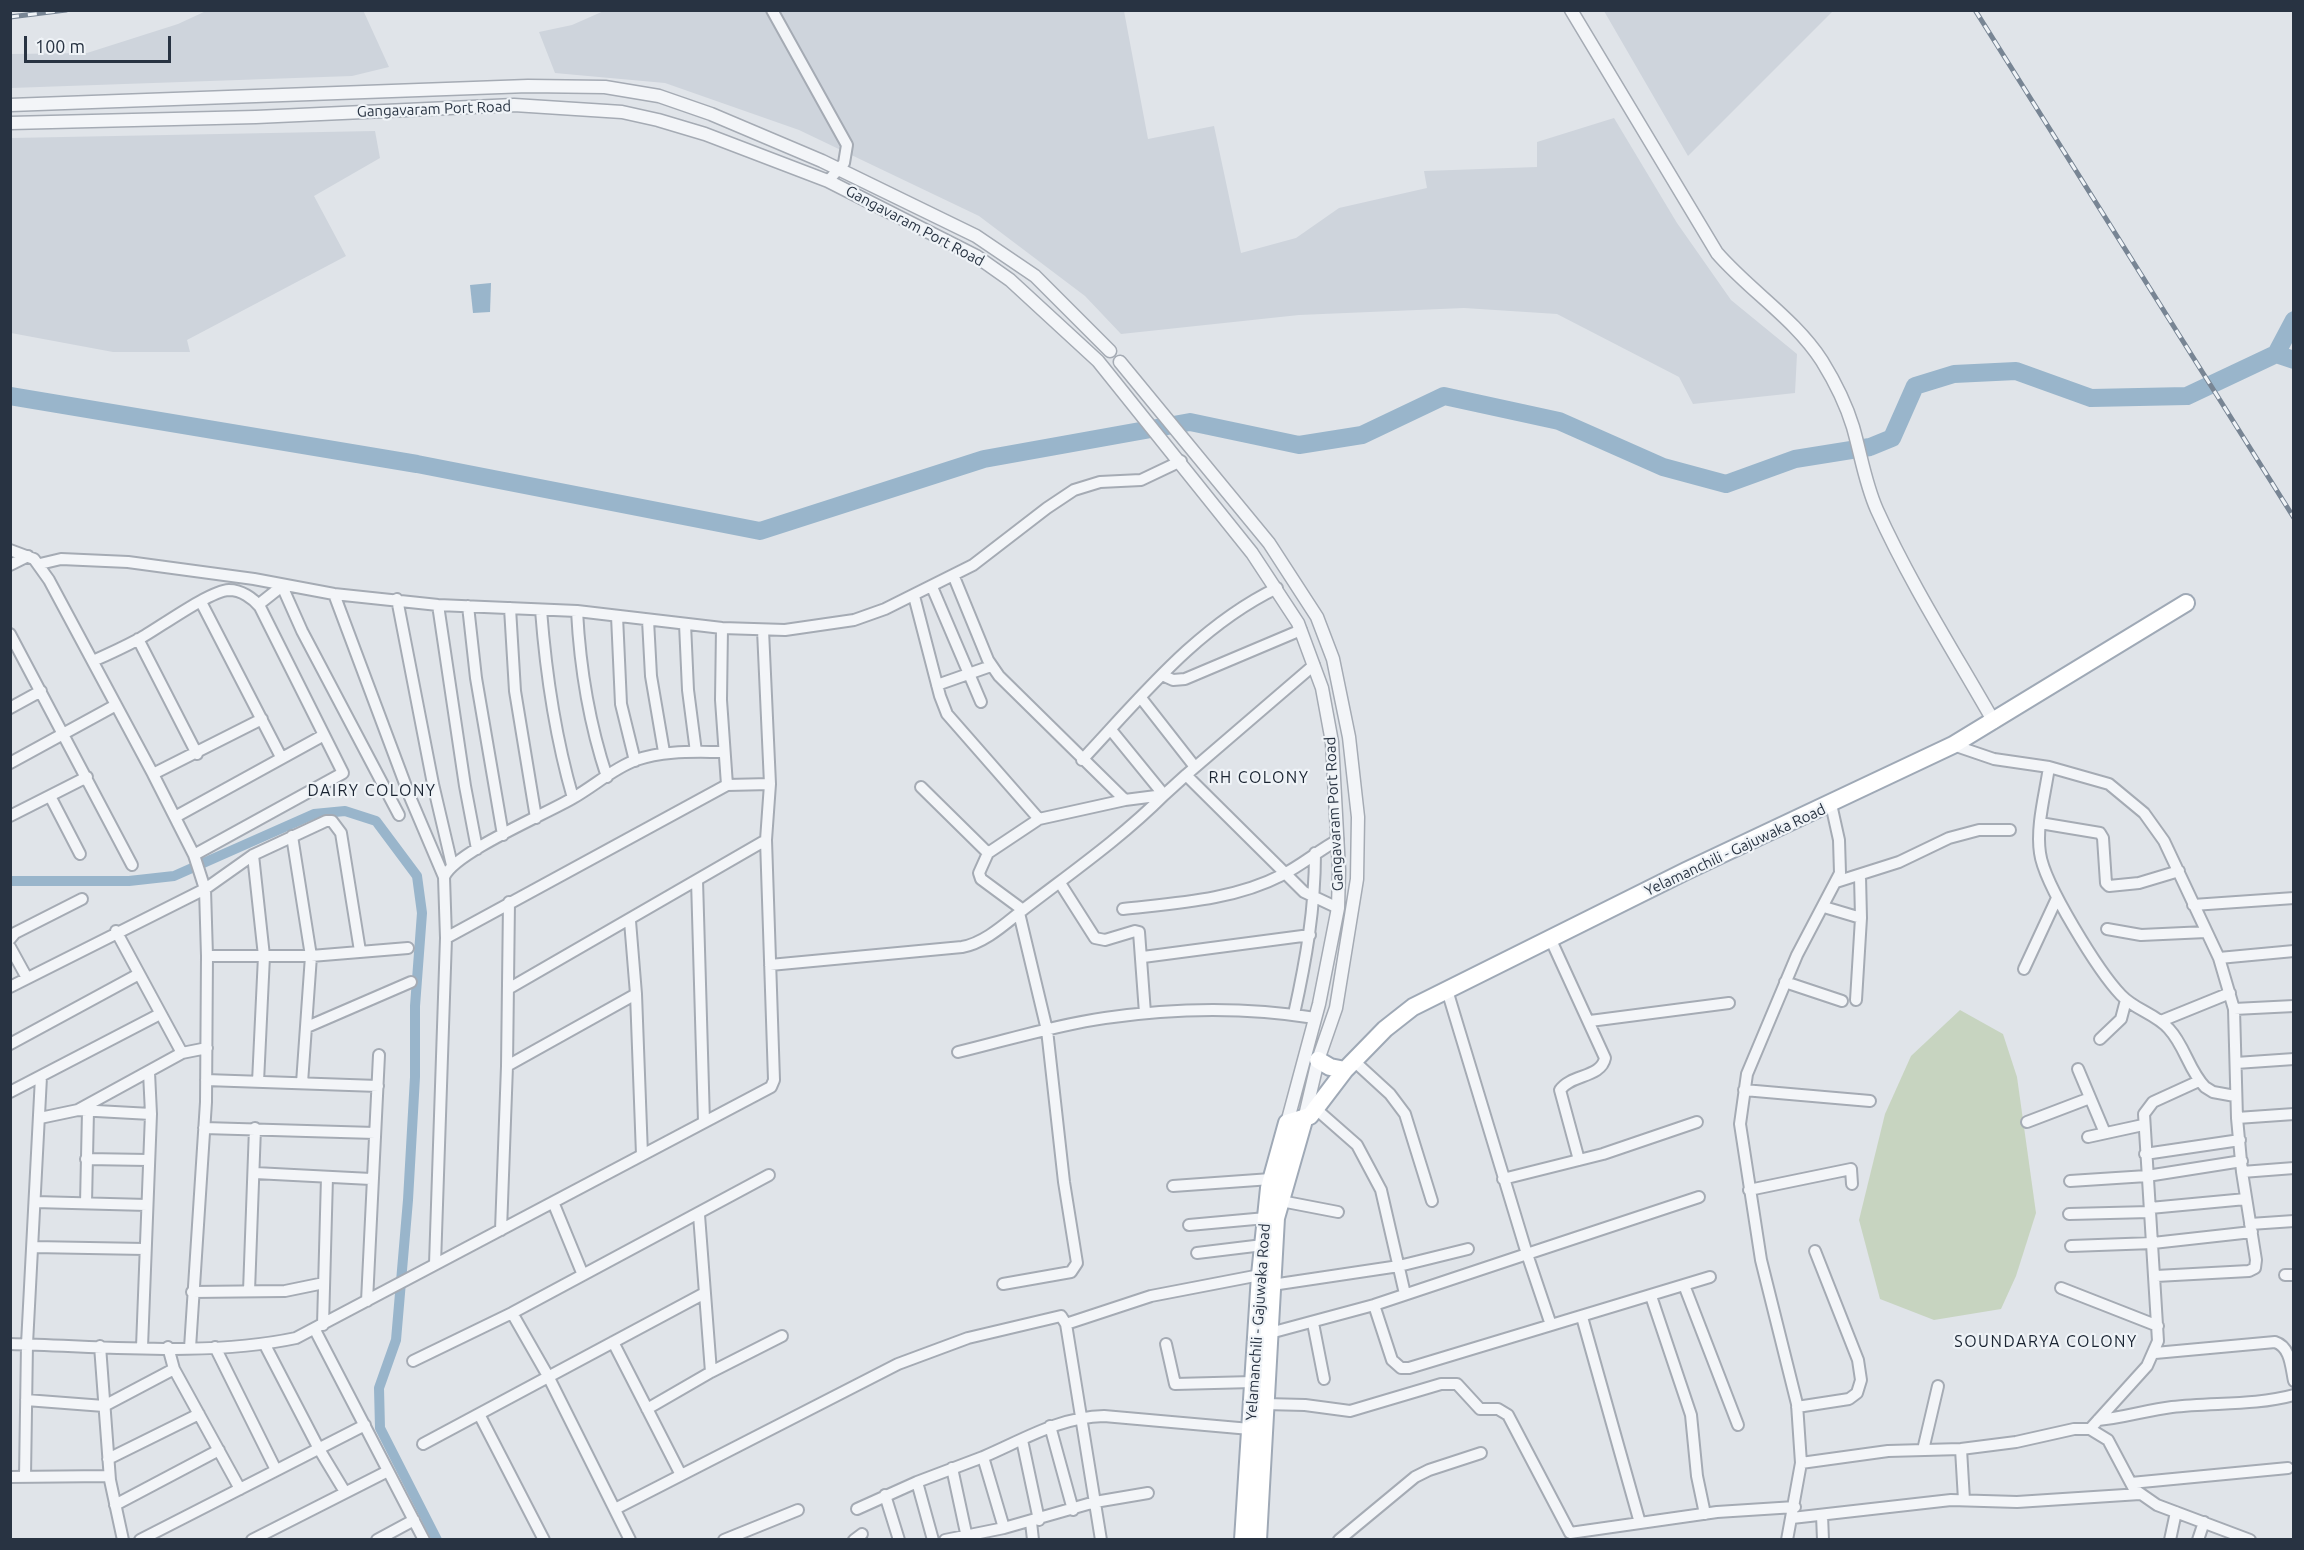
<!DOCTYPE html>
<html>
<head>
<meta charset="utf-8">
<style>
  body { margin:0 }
  #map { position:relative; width:2304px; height:1550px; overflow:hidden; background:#e0e4e9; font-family:Ubuntu,sans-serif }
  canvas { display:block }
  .frame { position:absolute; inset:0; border:12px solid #283342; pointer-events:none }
  .scale { position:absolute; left:24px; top:36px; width:147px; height:27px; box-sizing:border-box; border:3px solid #283342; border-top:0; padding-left:8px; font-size:18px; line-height:21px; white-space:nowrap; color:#283342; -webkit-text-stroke:4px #eff3f7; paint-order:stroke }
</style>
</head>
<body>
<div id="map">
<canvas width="2304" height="1550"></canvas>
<div class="frame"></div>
<div class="scale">100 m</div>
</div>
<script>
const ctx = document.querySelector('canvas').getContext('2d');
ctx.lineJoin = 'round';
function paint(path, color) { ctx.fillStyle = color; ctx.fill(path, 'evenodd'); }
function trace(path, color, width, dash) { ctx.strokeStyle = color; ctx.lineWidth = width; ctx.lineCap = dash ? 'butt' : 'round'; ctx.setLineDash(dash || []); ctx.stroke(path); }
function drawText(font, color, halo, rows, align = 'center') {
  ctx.font = font + ' Ubuntu,sans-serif'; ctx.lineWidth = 4.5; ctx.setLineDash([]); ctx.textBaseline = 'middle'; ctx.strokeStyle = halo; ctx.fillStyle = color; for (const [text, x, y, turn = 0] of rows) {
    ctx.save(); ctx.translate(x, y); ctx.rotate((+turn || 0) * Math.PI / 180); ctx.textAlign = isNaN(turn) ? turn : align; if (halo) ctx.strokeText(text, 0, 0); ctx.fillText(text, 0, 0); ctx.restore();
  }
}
const built = new Path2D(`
  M 363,10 L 389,67 L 352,76 L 11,88 L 11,54 L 87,53 L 178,24 L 206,11 Z
  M 606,10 L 1124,11 L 1148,139 L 1214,126 L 1241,253 L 1296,238 L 1339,208 L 1427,188 L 1424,171 L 1537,167 L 1537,142 L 1614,118 L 1677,223 L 1731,300 L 1797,354 L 1795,393 L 1693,404 L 1679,377 L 1557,314 L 1464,308 L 1299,315 L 1121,334 L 1085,296 L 979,216 L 799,130 L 665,83 L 555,73 L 539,32 L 572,25 Z
  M 1604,11 L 1833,11 L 1688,156 Z
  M 375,131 L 380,158 L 314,196 L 346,256 L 187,340 L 190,352 L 113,352 L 11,333 L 11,138 Z`);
const green = new Path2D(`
  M 1960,1010 L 2003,1034 L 2017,1077 L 2036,1213 L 2016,1276 L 2001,1309 L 1934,1320 L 1880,1299 L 1859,1220 L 1885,1114 L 1911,1056 Z`);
const water = new Path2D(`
  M 491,283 L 490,312 L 473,313 L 470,285 Z`);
const canal = new Path2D(`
  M 10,881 L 129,881 L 174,876 L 314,814 L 345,811 L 376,821 L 417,876 L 422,913 L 415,1006 L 415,1077 L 408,1200 L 396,1340 L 379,1388 L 380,1428 L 437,1540`);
const river = new Path2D(`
  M 2276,354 L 2294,360
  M 10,396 L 417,464 L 760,531 L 984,459 L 1190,422 L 1299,445 L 1362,435 L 1444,396 L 1559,421 L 1663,467 L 1726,484 L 1795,459 L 1870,447 L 1892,438 L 1915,386 L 1954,374 L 2016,371 L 2091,398 L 2187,396 L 2276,354 L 2294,320`);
const minor = new Path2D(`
  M 772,10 L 847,145 L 844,163 L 828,181
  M 10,550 L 34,559 L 49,580 L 153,774 L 194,855 L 205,889 L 207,956 L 206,1102 L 190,1348
  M 40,564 L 61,559 L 128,562 L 254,579 L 334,594 L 438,605 L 577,611 L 722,628 L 785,630 L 854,620 L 885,609 L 973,565 L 1047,508 L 1074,490 L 1100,482 L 1141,480 L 1181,461
  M 10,565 L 28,556
  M 954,577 L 988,660 L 999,676 L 1125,800
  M 932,587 L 981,702
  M 334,594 L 410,797 L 444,877
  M 914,596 L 940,696 L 947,714 L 1039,819 L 1125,800 L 1164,795 L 1186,775 L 1304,892 L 1338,908
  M 397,599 L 433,784 L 452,865
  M 201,602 L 281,757
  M 258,605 L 282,586 L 302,631 L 399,815
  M 438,605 L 465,786 L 477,849
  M 468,606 L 476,678 L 503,835
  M 510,608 L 515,691 L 536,818
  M 541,610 C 546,675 555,736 573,798
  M 577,611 C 580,669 589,723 607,777
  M 617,616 L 621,704 L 635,761
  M 648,620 L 651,676 L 664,752
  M 685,624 L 688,690 L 696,752
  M 722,628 L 721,700 L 727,785
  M 10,634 L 132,865
  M 138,639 L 197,754
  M 93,661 C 109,654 124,647 139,639 C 159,628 209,591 229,590 C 241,590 253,598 260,607 L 343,773 L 194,855
  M 1162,675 L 1173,680 L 1185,679 L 1301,630
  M 937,685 L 991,666
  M 1141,698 L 1195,767
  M 10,708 L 41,691
  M 1953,745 L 1994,759 L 2049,767 L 2109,784 L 2144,813 L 2164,841 L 2219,958 L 2234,1009 L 2237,1118 L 2242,1172 L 2256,1260 L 2255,1268 L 2249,1271 L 2156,1276
  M 1082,760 C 1141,697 1198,626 1277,588
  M 10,763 L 116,705
  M 2049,767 C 2045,795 2036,826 2040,853 C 2044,884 2099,972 2121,995 C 2135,1010 2156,1014 2169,1029 C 2185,1046 2189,1071 2205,1087 L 2213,1092 L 2235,1096
  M 153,774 L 262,719
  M 1186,775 L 1314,665
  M 921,787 L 988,853 L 979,873 L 981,879 L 1023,910
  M 50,796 L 80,854
  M 10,816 L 87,777
  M 175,817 L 324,735
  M 2040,823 L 2100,833 L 2103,838 L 2106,883 L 2109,886 L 2139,883 L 2179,871
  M 292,836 L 311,956 L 302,1083
  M 988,853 L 1039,819
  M 253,855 L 264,956 L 258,1082
  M 697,880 L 704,1122
  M 1836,882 L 1899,862 L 1949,838 L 1979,830 L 2010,830
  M 1060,883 L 1095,938 L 1105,940 L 1135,931 L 1139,932 L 1145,1013
  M 2193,905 L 2294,898
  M 1824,907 L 1861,918
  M 1123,909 C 1176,903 1234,900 1282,875 C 1302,865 1319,850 1338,840
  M 630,921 L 636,994 L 642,1155
  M 2107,929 L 2141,935 L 2206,932
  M 116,931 L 182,1053
  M 446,938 L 727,785 L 770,784
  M 1550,938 L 1605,1058 C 1601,1078 1571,1074 1560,1090 L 1579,1160
  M 10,939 L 15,933 L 82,899
  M 10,947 L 27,978
  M 207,956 L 311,956 L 408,948
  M 1143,957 L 1310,935
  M 2219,958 L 2294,951
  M 770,965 L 962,947 C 985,943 1006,923 1024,909 C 1072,872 1121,838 1164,795 L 1111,730
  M 2024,969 L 2057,898
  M 1785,982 L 1842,1001
  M 10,987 L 205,889 L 253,855 L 326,821 L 332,821 L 341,833 L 360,951
  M 508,989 L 766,840
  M 1856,1000 L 1861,918 L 1860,876
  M 2234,1009 L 2294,1006
  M 1294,1014 C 1306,960 1315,909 1315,853
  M 1590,1021 L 1729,1003
  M 2161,1021 L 2230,993
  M 307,1027 L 411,982
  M 2100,1039 L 2121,1019 L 2126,1000
  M 10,1044 L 139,974
  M 958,1052 C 1007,1040 1056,1025 1105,1018 C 1174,1008 1247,1007 1315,1018
  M 1354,1061 L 1390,1094 L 1405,1114 L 1432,1201
  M 2236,1063 L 2294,1059
  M 507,1066 L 636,994
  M 2078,1069 L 2105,1133
  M 206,1080 L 378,1086
  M 1744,1090 L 1870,1101
  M 10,1092 L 160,1014
  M 1316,1109 L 1357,1145 L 1381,1190 L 1405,1294
  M 78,1110 L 182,1053 L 207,1048
  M 40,1118 L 78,1110 L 151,1114
  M 2237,1118 L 2294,1114
  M 2027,1122 L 2090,1098
  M 204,1128 L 375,1133
  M 2088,1137 L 2143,1125
  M 2145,1154 L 2240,1140
  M 86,1159 L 148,1160
  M 2242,1172 L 2294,1168
  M 255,1173 L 371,1179
  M 1503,1179 L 1603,1154 L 1697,1122
  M 2070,1181 L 2147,1176 L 2242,1161
  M 1173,1186 L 1271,1179
  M 1749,1190 L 1851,1169 L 1852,1184
  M 1281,1201 L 1338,1212
  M 35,1202 L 147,1205
  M 553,1202 L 583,1275
  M 86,1203 L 88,1111
  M 2150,1208 L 2246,1199
  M 2069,1214 L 2150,1212
  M 699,1215 L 711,1372
  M 2250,1224 L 2294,1221
  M 1189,1225 L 1266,1218
  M 501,1230 L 507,1066 L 509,902
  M 2071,1246 L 2153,1243 L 2252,1232
  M 33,1247 L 145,1249
  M 1197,1253 L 1263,1245
  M 435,1264 L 446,938 L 444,877 C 455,852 546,814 573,798 C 594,786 614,768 636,760 C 664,750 694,752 723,752
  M 2285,1275 L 2294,1275
  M 1003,1284 L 1071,1272 L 1077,1263 L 1064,1182 L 1047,1030 L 1019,913
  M 1272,1285 L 1399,1266 L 1468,1249
  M 1684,1285 L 1738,1425
  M 2061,1288 L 2158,1326
  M 249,1291 L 255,1128
  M 192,1292 L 285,1291 L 324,1283
  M 1651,1296 L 1691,1415 L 1697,1476 L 1705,1514
  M 367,1301 L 379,1055
  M 1374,1305 L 1392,1360 L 1401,1368 L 1409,1368 L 1710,1277
  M 512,1313 L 548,1376 L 630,1540
  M 1582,1317 L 1640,1523
  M 1313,1323 L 1324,1379
  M 1066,1324 L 1151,1296 L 1260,1275
  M 323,1325 L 327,1177
  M 1551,1325 L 1527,1254 L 1699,1197
  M 315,1330 L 424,1540
  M 1270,1333 L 1374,1305 L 1527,1254 L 1447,990
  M 613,1342 L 681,1475
  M 10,1344 C 102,1346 207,1357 296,1338 L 771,1087 L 774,1080 L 766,840 L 770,784 L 763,630
  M 1166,1344 L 1175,1384 L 1253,1382
  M 265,1345 L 319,1449 L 345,1492
  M 100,1346 L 110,1480 L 123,1540
  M 142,1347 L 151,1114 L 149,1072
  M 168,1347 L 174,1369
  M 215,1347 L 276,1470
  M 2155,1353 L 2275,1342 C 2291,1347 2291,1368 2294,1381
  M 413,1361 L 512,1313 L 769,1175
  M 26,1400 L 104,1406 L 174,1369 L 240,1489
  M 1265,1404 L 1305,1405 L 1350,1411 L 1441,1384 L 1457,1384 L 1480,1409 L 1498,1409 L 1508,1415 L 1570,1533 L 1717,1512 L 1795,1507
  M 1797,1407 L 1849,1399 L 1857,1393 L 1861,1380 L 1858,1360 L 1815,1251
  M 647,1409 L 711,1372 L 782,1336
  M 479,1414 L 544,1540
  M 2098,1420 C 2123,1418 2147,1410 2172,1407 C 2212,1402 2254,1406 2294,1395
  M 1050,1426 L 1073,1510
  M 2090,1429 L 2147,1366 L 2158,1341 L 2144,1114 L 2153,1102 L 2199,1081
  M 1022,1440 L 1039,1520
  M 423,1444 L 703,1294
  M 1961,1449 L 1964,1500
  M 1923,1450 L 1938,1386
  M 108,1459 L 199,1414
  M 1801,1463 L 1888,1451 L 1961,1449 L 2016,1442 L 2074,1429 L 2090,1429 L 2108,1440 L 2134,1489 L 2157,1505 L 2250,1540
  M 952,1468 L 966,1533
  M 10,1477 L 109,1476
  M 25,1477 L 27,1344 L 41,1077
  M 917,1482 L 933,1540
  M 2131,1483 L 2288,1468
  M 885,1495 L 899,1540
  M 115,1505 L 219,1450
  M 615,1509 L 898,1364 L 968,1338 L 1061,1316 L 1066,1324 L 1101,1540
  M 857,1509 L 917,1482 L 983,1457
  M 1822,1515 L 1823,1540
  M 1792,1518 L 1951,1500 L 2017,1502 L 2140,1494
  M 1031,1522 L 1033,1540
  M 1004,1528 L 1095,1502 L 1148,1493
  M 140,1540 L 365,1425
  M 252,1540 L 388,1471
  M 377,1540 L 414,1520
  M 724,1540 L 798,1510
  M 854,1540 L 862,1534
  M 945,1540 L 1004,1528 L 983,1457 C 1023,1440 1059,1417 1104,1416 L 1250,1429
  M 1339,1540 L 1415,1477 L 1429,1470 L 1481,1453
  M 1787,1540 L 1801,1463 L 1797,1404 L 1761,1260 L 1740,1124 L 1747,1074 L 1797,955 L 1840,873 L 1839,840 L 1831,804
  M 2170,1540 L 2176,1512
  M 2198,1540 L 2204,1522`);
const tertiary = new Path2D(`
  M 1571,10 L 1717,253 C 1750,291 1795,319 1822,361 C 1835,382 1846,404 1853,427 C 1861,455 1865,483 1877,510 C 1910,583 1954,652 1994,722
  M 10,105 L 528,86 L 605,87 L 659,96 L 711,114 L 822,161 L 976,236 L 1035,276 L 1110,351
  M 10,123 L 256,117 L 514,105 L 622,112 L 658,120 L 705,134 L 828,181 L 976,256 L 1010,280 L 1098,361 L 1252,553 L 1298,623 L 1322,688 L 1332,742 L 1339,870 L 1338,908 L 1319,1004 L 1287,1123
  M 1120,362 L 1269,543 L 1317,617 L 1333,659 L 1349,737 L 1358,817 L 1357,879 L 1336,1008 L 1318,1060 L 1304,1120`);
const primary = new Path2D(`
  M 1318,1060 L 1330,1067 L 1345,1070
  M 1243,1540 L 1260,1275 L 1269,1188 L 1287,1123 L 1310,1116 L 1345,1070 L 1385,1029 L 1413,1007 L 1686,871 L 1953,745 L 2186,603
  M 1258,1540 L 1276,1218 L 1304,1120`);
const rail = new Path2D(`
  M 1975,10 L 2294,518
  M 10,17 L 66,10`);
const streetNames = [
  ["Gangavaram Port Road",434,109,-2],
  ["Gangavaram Port Road",915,226,28],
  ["Gangavaram Port Road",1334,814,-93],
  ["Yelamanchili - Gajuwaka Road",1735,850,-25],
  ["Yelamanchili - Gajuwaka Road",1258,1322,-86]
];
const neighbourhoodNames = [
  ["RH COLONY",1259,778],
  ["DAIRY COLONY",372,791],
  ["SOUNDARYA COLONY",2046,1342]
];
paint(built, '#ced4dc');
paint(green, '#c7d4c0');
paint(water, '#99b5cb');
trace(canal, '#99b5cb', 10);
trace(river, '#99b5cb', 18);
trace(minor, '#a5abb4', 14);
trace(tertiary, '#a5abb4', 15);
trace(primary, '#9fa9b6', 20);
trace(minor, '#f3f5f8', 10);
trace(tertiary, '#f3f5f8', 12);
trace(primary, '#fff', 16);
trace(rail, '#788594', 5);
trace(rail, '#eff3f7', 3, [9]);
drawText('15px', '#283342', '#eff3f7', streetNames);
ctx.letterSpacing = '1.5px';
drawText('16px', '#1a2432', '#eff3f7', neighbourhoodNames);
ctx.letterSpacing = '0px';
</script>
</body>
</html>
